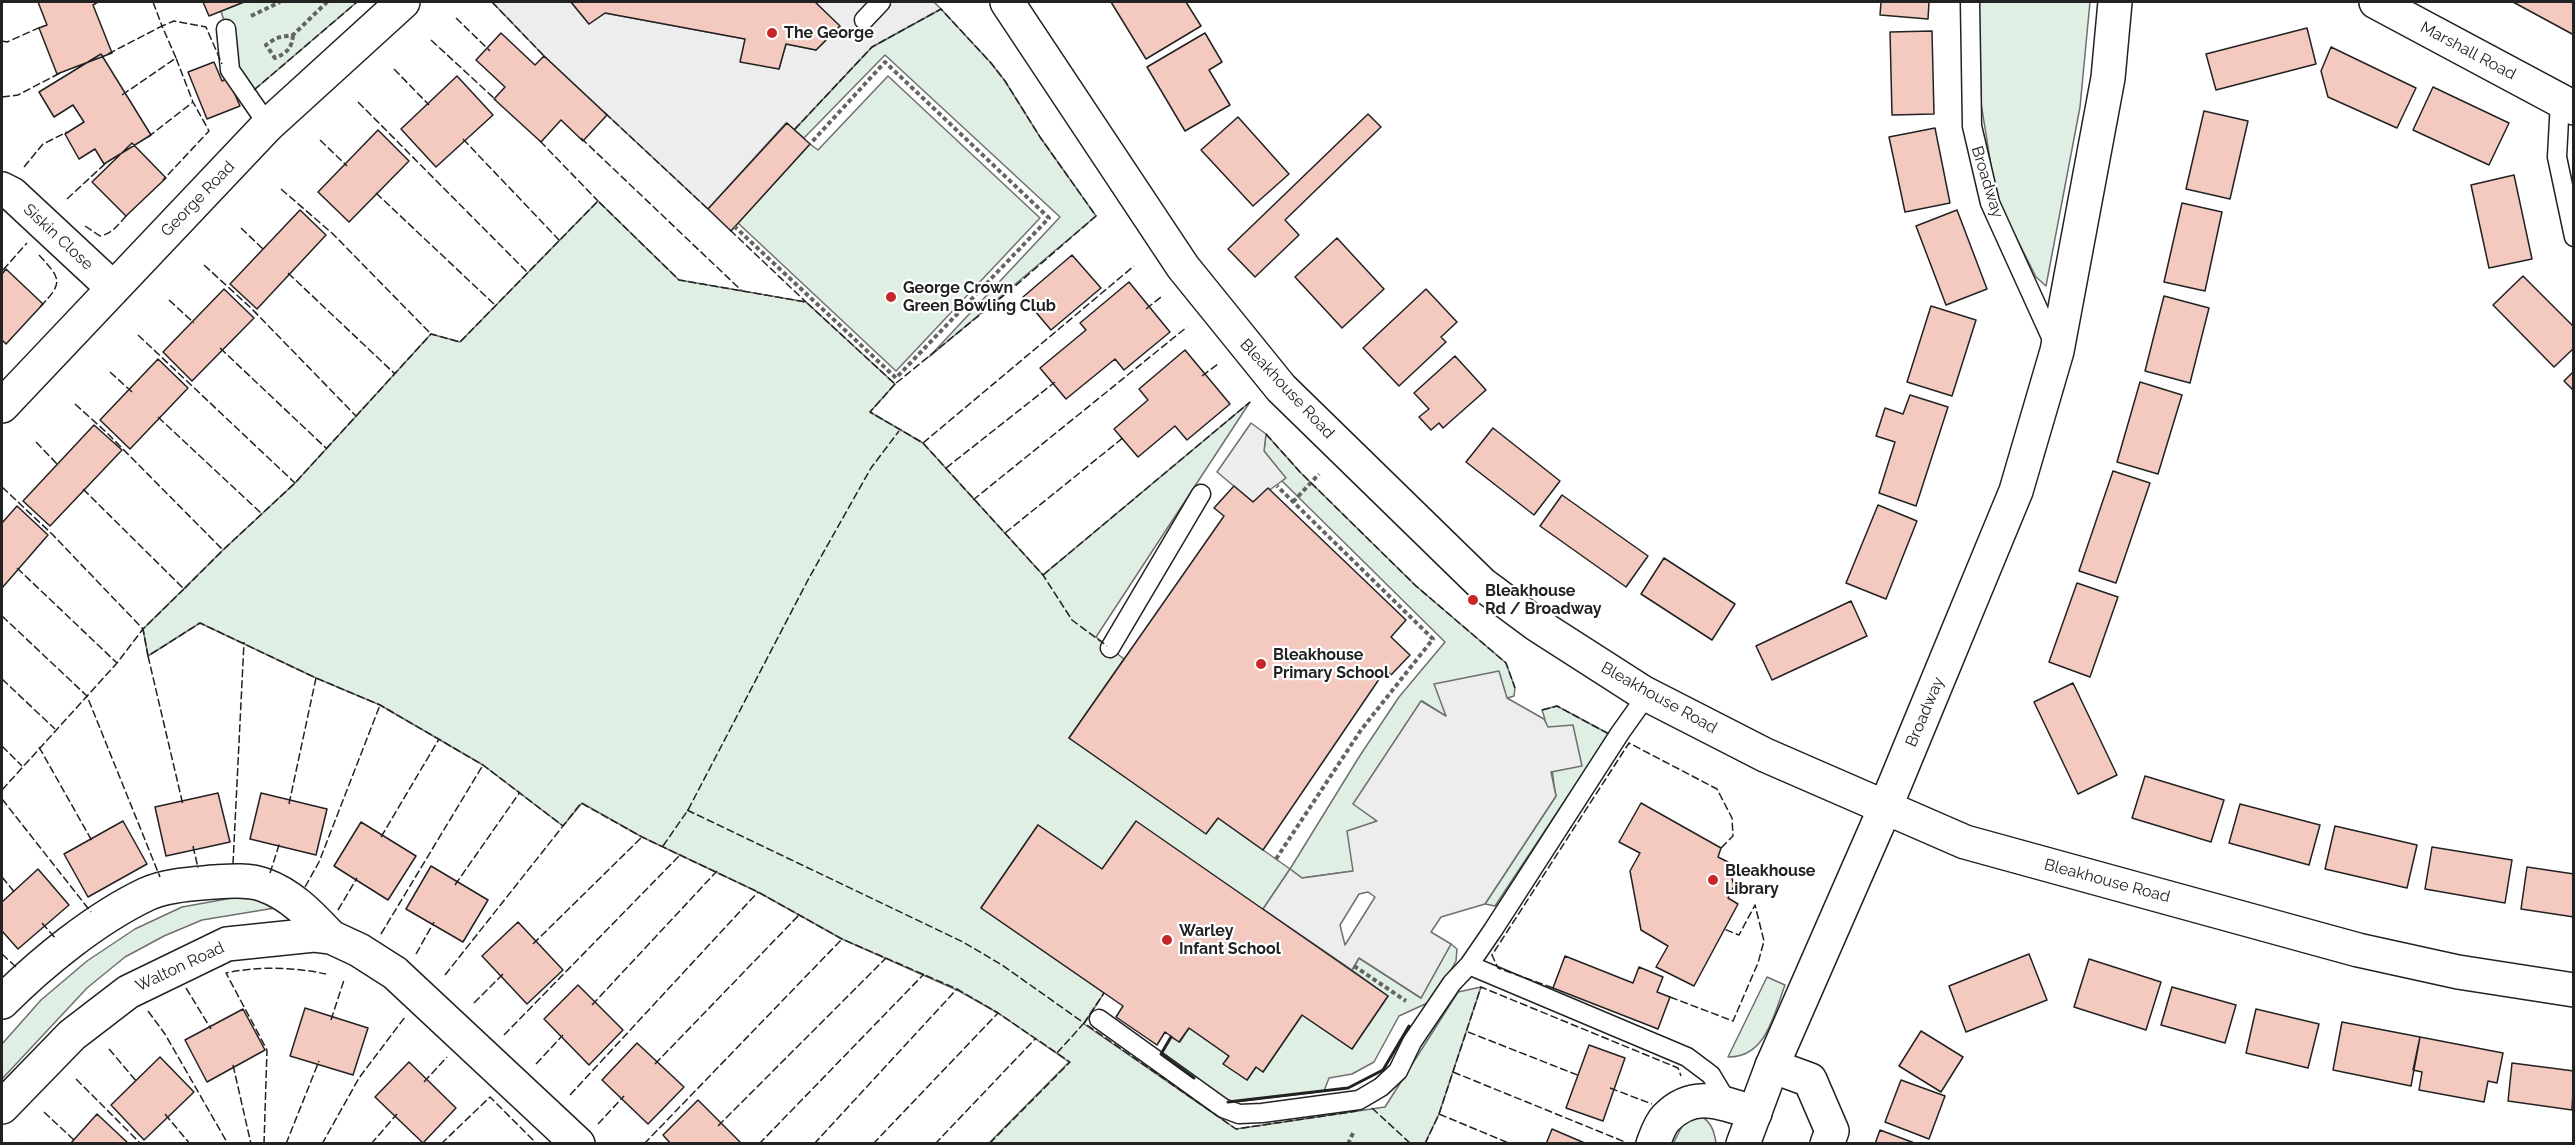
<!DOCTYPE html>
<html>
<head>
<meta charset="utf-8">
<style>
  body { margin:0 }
  #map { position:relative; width:2575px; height:1145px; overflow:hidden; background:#fff; font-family:Raleway,sans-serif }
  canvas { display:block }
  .frame { position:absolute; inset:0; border:3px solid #222; pointer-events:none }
</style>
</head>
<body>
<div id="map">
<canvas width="2575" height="1145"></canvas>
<div class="frame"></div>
</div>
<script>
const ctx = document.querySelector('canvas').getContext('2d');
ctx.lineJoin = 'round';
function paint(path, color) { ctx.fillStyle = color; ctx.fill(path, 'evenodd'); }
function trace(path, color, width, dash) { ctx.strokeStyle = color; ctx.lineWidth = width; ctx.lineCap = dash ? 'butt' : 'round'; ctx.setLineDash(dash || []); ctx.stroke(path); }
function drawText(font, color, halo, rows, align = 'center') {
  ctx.font = font + ' Raleway,sans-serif'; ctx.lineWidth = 4.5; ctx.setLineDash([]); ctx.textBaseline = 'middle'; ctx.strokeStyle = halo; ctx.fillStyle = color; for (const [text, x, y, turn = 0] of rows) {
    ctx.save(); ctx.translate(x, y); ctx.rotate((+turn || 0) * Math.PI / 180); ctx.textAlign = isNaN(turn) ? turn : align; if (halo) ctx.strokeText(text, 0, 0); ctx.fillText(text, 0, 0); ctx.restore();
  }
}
const green = new Path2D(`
  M 244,2 L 357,2 L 254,90 L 241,75 L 221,11 Z
  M 1979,2 L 2090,2 L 2080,107 L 2046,286 L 2036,277 L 1996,197 L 1981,103 Z
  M 941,9 L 991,63 L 1005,81 L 1040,137 L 1096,216 L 929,357 L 1060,217 L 885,55 L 804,138 L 794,130 L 872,47 Z
  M 888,76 L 1040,218 L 896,371 L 738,223 L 810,144 L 818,150 Z
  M 598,201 L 679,280 L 806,302 L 895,384 L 870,412 L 923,443 L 1043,575 L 1250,402 L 1096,637 L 1124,659 L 1069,738 L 1206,833 L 1218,818 L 1290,869 L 1359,757 L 1399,697 L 1445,642 L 1282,481 L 1285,478 L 1264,451 L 1266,434 L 1300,472 L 1416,586 L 1506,663 L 1515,688 L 1514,696 L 1447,717 L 1422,701 L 1354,804 L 1378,822 L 1353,871 L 1302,878 L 1290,869 L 1263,909 L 1102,869 L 1038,825 L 981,908 L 1104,993 L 1084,1024 L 1236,1129 L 1385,1107 L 1458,992 L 1481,987 L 1439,1114 L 1425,1143 L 989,1143 L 1069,1062 L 998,1013 L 959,991 L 842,939 L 758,892 L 642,837 L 582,803 L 563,826 L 483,765 L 380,705 L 316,678 L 200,623 L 148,656 L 143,629 L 223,550 L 295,483 L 431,334 L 460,342 Z
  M 1557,706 L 1609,734 L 1495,906 L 1485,904 L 1556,796 C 1550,768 1552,738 1542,710 Z
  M 232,898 L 264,899 L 281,907 L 202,920 L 164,936 L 125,957 L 87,988 L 2,1079 L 2,1044 L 41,1000 L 87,961 L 135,929 L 182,907 Z
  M 1451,944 L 1457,949 L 1456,961 L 1434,1000 L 1399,1016 L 1374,1062 L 1352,1074 L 1329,1078 L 1324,1091 L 1228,1103 L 1161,1054 L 1171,1037 L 1180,1042 L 1189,1028 L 1229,1056 L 1224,1064 L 1247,1080 L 1256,1067 L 1263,1072 L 1302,1015 L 1352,1049 L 1388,996 L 1352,970 L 1359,958 L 1421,998 Z
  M 1767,977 L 1785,985 C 1774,1014 1766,1058 1728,1057 Z
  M 1696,1112 C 1710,1121 1714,1128 1716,1143 L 1673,1144 L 1685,1120 Z`);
const parking = new Path2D(`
  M 492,2 L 571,2 L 589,24 L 605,13 L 745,39 L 779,69 L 786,44 L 816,50 L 840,27 L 815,2 L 934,2 L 941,9 L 872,47 L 794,130 L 786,123 L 708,209 L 544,56 Z
  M 1251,423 L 1266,434 L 1264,451 L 1286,478 L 1253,502 L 1217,472 Z
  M 1499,671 L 1507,698 L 1544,719 L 1548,727 L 1573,725 L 1582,766 L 1551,772 L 1556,796 L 1485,904 L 1441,917 L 1431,932 L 1451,944 L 1421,998 L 1359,958 L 1352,970 L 1263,909 L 1290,869 L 1302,878 L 1353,871 L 1347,831 L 1377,821 L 1353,804 L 1421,701 L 1446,716 L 1434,684 ZM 1368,892 L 1375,897 L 1345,945 L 1340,925 L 1359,894 Z`);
const building = new Path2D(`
  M 38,2 L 98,2 L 93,5 L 112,53 L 57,74 L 39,28 L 47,25 Z
  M 203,2 L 244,2 L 209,16 Z
  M 571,2 L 815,2 L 840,26 L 816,50 L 786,44 L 779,69 L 740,62 L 745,39 L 605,13 L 589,24 Z
  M 1111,2 L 1186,2 L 1201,26 L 1146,59 Z
  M 1881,2 L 1929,2 L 1928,19 L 1880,15 Z
  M 2513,2 L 2574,2 L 2574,35 Z
  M 2307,28 L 2316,64 L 2216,90 L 2206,54 Z
  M 1932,31 L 1934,114 L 1892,115 L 1890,32 Z
  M 501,33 L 535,65 L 544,56 L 607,115 L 583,141 L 561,120 L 541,142 L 494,99 L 505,87 L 476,60 Z
  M 1205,33 L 1222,62 L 1209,70 L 1230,105 L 1185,131 L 1147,67 Z
  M 2331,47 L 2416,88 L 2397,128 L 2328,97 L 2321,71 Z
  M 101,54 L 151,135 L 104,164 L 95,149 L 79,159 L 65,134 L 84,122 L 73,105 L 54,117 L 39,92 Z
  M 214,62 L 222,81 L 228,78 L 240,106 L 207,119 L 188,72 Z
  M 457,76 L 493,115 L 436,167 L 401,129 Z
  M 2433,87 L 2509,123 L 2489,165 L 2413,130 Z
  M 2204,111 L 2248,121 L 2230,199 L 2186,189 Z
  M 1368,114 L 1381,127 L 1285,220 L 1299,235 L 1255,277 L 1228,249 Z
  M 1238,117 L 1289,174 L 1253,206 L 1201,150 Z
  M 787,123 L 810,144 L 731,231 L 708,209 Z
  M 1935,128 L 1950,203 L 1905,212 L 1889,137 Z
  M 378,130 L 409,161 L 349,222 L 318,192 Z
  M 132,143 L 166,178 L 126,216 L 92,182 Z
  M 2514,175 L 2532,259 L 2489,268 L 2471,185 Z
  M 2182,203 L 2222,212 L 2205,291 L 2164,282 Z
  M 300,210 L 326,235 L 257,309 L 230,284 Z
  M 1957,210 L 1987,289 L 1946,305 L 1916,226 Z
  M 1337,238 L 1384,289 L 1342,328 L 1295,277 Z
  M 1072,255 L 1101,288 L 1051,330 L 1023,297 Z
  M 6,269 L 43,304 L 6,344 L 2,340 L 2,274 Z
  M 2523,276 L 2574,327 L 2574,348 L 2554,367 L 2493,305 Z
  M 1129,282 L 1170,332 L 1124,370 L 1115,359 L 1066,399 L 1040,368 L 1086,330 L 1080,323 Z
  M 224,289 L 254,318 L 192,381 L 163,352 Z
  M 1426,289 L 1457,322 L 1441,337 L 1446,342 L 1399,386 L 1363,348 Z
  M 2164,296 L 2209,308 L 2190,383 L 2145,371 Z
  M 1931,306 L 1976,320 L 1952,396 L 1907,382 Z
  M 1185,350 L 1230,404 L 1187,440 L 1175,426 L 1138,457 L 1114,429 L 1148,400 L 1139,389 Z
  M 1455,356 L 1486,390 L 1443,428 L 1439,423 L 1431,430 L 1419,417 L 1429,409 L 1414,393 Z
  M 158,359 L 188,388 L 130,449 L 100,420 Z
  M 2574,371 L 2574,391 L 2564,381 Z
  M 2140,382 L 2182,395 L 2158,474 L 2117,462 Z
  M 1910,395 L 1948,407 L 1916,506 L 1879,493 L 1895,442 L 1876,436 L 1885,408 L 1903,414 Z
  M 94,425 L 122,450 L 50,526 L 23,501 Z
  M 1493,428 L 1560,481 L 1534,515 L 1466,462 Z
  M 2113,471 L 2150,483 L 2116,583 L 2079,571 Z
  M 1234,486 L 1253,502 L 1268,488 L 1406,620 L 1391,637 L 1410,655 L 1391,675 L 1386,669 L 1263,850 L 1218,818 L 1206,834 L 1069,738 L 1224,516 L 1214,508 Z
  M 1562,495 L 1648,556 L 1626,587 L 1540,526 Z
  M 1878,505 L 1917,521 L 1886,599 L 1846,583 Z
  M 17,506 L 48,535 L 2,588 L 2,523 Z
  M 1664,558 L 1735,604 L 1712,640 L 1641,594 Z
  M 2077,583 L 2118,597 L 2090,677 L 2049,662 Z
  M 1851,601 L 1867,636 L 1772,680 L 1756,646 Z
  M 2073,683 L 2117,775 L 2078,794 L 2034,702 Z
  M 2145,776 L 2224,800 L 2211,842 L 2132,818 Z
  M 218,793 L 230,842 L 166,856 L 155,807 Z
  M 261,793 L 327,809 L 316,855 L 250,839 Z
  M 1641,803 L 1721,848 L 1718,857 L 1728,862 L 1734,886 L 1728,898 L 1738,904 L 1694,986 L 1656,967 L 1668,946 L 1641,930 L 1630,871 L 1640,853 L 1619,842 Z
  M 2240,804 L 2320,825 L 2309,865 L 2229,843 Z
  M 123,821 L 147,864 L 88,897 L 64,854 Z
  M 1136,821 L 1388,996 L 1352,1049 L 1302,1015 L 1263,1072 L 1256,1067 L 1247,1080 L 1223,1064 L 1229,1056 L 1189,1028 L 1179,1042 L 1165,1032 L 1157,1045 L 1116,1017 L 1123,1006 L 981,908 L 1038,825 L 1102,869 Z
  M 361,822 L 416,856 L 388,900 L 334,866 Z
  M 2335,826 L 2417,845 L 2407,888 L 2325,869 Z
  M 2432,847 L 2512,860 L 2505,903 L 2425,889 Z
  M 431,866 L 488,900 L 463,942 L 406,909 Z
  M 2527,867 L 2574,874 L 2574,917 L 2521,909 Z
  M 38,869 L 69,905 L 18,949 L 2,931 L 2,902 Z
  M 518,922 L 563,970 L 527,1004 L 482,956 Z
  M 2029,954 L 2047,1000 L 1966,1032 L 1949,986 Z
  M 1565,956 L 1633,983 L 1639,967 L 1663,977 L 1657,992 L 1670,997 L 1658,1029 L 1553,988 Z
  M 2089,959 L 2161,982 L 2146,1030 L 2074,1007 Z
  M 578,985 L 623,1030 L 589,1065 L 544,1019 Z
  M 2172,987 L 2236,1005 L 2225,1043 L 2161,1025 Z
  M 305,1008 L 368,1028 L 353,1075 L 290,1056 Z
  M 243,1009 L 265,1050 L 207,1082 L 185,1040 Z
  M 2256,1009 L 2319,1024 L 2308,1068 L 2246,1053 Z
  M 2342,1022 L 2420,1037 L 2411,1086 L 2333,1070 Z
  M 1921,1031 L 1963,1057 L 1941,1092 L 1899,1066 Z
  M 2420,1037 L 2503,1053 L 2497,1083 L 2488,1081 L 2484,1102 L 2419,1090 L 2422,1072 L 2413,1070 Z
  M 637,1043 L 684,1087 L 648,1124 L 602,1080 Z
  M 1589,1045 L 1625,1058 L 1603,1121 L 1566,1108 Z
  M 160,1057 L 194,1092 L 144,1140 L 111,1105 Z
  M 409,1062 L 456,1108 L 423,1143 L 375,1097 Z
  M 2512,1063 L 2574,1071 L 2572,1110 L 2508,1101 Z
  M 1901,1080 L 1945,1096 L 1929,1139 L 1885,1122 Z
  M 698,1100 L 742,1144 L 671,1144 L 663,1135 Z
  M 97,1114 L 129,1144 L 70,1144 Z
  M 1552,1129 L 1587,1144 L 1546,1144 Z
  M 1880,1130 L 1917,1144 L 1875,1144 Z`);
const path = new Path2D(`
  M 251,16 L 280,2
  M 293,35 C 292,48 287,53 275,58 L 266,45 L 276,38 L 293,35 L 327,2
  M 734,226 L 896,378 L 1049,218 L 885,62 L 810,144
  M 1293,502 L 1319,474
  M 1276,859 L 1361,730 L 1433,639 L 1277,486
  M 1354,966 L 1406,1001
  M 1348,1144 L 1354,1131`);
const lane = new Path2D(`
  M 1970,2 L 1972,126 L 1990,203 L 2055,346
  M 864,20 L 881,2
  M 226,29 L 230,70 L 268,125
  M 2560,101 L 2557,157 L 2574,237
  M 1110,648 L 1201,494
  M 1469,965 L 1687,1057 L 1711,1075 L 1729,1105
  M 1099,1019 L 1223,1108 L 1239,1114 L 1262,1113 L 1359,1100 L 1381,1087 L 1398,1071 L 1412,1042 L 1452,983 L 1469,965 L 1493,930 L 1620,733 L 1647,695`);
const street = new Path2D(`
  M 2376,2 L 2574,108
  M 2,189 L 12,194 L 113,288
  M 2,1002 C 41,963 96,918 147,894 C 166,885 193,884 214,882 C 229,881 249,879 264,885 C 292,895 311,916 331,937
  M 1772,1066 L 1810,1080 L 1832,1131 L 1827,1144
  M 2,1107 L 72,1035 L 128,992 L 227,944 L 314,935 L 331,937 L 359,950 L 395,973 L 578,1144
  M 1653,1144 C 1656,1136 1660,1124 1666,1118 C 1694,1089 1722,1103 1755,1113`);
const secondary = new Path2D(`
  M 1007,2 L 1183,267 L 1281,388 L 1482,584 L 1536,624 L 1642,692 L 1765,755 L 1965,842 L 2358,950 L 2458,972 L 2574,990
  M 2,406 L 268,125 L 403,2
  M 1743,1144 L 1772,1066 L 1885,808 L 2016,491 L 2057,351 L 2108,78 L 2115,2`);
const fence = new Path2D(`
  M 153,2 L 162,26 L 174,21 L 206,27 L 222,64
  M 492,2 L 546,58
  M 456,18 L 490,51
  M 431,40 L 496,100
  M 2,41 L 7,42 L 43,26
  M 108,54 L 162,26 L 176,58
  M 394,69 L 429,105
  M 254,90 L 357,2
  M 122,95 L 176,58 L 193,102 L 209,131 L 163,180
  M 2,97 L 18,95 L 60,73
  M 358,102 L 528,273
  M 605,113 L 710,211
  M 148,137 L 193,102
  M 581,138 L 742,291
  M 463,139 L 560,241
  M 320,140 L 347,166
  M 540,141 L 598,201
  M 24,167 L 43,144 L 67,132
  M 281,189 L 333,234 L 431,334
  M 376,193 L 496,306
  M 67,199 L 107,162
  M 85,226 L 100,236 C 114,233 119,223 128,214
  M 241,228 L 264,250
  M 730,230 L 806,302
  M 39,255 C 61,279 64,282 40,307
  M 204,265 L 251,308 L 356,416
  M 3,270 L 27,243
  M 288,273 L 395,374
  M 169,300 L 194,323
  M 1146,309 L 1161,297
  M 138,335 L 295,483
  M 220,348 L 327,449
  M 110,372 L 132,392
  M 1202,376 L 1218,364
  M 895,384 L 870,412 L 923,443 L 1043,575 L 1072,620 L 1107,646
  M 75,404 L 105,431 L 223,550 L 295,483 L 431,334 L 460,342 L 598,201 L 679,280 L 806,302 L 895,384 L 1014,287 L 1096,216 L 1040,137 L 1005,81 L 991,63 L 941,9 L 872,47 L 794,130
  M 158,417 L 261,513
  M 1266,434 L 1300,472 L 1416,586 L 1506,663 L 1515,688
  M 36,442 L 59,466
  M 923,443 L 1134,266
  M 946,468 L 1055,382
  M 2,487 L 52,534 L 143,629 L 148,656 L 200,623 L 316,678 L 380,705 L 483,765 L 563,826 L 581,803 L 642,837 L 758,892 L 842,939 L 957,989 L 998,1013 L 1070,1062 L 989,1144
  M 83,489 L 184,589 L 223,550
  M 973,500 L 1187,327
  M 1005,533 L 1124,437
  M 17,568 L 117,663
  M 1043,575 L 1250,402
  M 2,616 L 87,696 L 160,877
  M 148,656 L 183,805
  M 2,679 L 55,729
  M 1542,710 L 1557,706 L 1609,734
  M 2,746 L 22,766
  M 39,747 L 92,841
  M 2,790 L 117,663 L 143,629 L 184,589
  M 2,799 L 91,912
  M 289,804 L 316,678
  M 687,810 L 963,942 L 1002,965 L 1084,1023 L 1104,993
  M 381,837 L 439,739
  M 193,846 L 198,868
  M 663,846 L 688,810 L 809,578 L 871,468 L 899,431
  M 233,864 L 244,642
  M 270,873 L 280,842
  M 2,877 L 16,894
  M 455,885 L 520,792
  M 305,887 L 319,862 L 380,705
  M 338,910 L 357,878
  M 42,923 L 56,939
  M 381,934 L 483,765
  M 533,944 L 642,837
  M 2,954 L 16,967
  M 416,954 L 434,922
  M 445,975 L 563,826
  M 186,988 L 211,1029
  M 1553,988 L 1498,968 L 1492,955 L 1629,743 L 1717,789 L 1732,818 L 1733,836 L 1721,848
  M 1670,997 L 1733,1021 L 1758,963 L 1764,941 L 1755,905 L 1739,935 L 1724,929
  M 474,1003 L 503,974
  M 592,1005 L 717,871
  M 148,1011 L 165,1034 L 228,1144
  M 331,1020 L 344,980
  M 1468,1032 L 1580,1076
  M 504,1035 L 681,854
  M 109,1049 L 137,1082
  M 1057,1053 L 1084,1023 L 1236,1129 L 1357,1111
  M 536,1064 L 563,1035
  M 655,1064 L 799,915
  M 233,1065 L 251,1144
  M 1453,1072 L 1630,1144
  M 76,1079 L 141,1144
  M 424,1082 L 447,1057
  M 1610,1088 L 1652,1104
  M 570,1095 L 758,892
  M 1372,1108 L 1411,1144
  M 44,1112 L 75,1141
  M 165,1114 L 190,1144
  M 1439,1114 L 1511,1144
  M 598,1124 L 624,1096
  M 718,1126 L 886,958
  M 16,1142 L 17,1144
  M 264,1144 L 267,1050 L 226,973 C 259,966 293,967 326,974
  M 286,1144 L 319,1061
  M 322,1144 L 359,1078 L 405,1017
  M 371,1144 L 397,1114
  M 441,1144 L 490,1097 L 535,1142 L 531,1144
  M 644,1144 L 842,939
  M 759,1144 L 924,974
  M 814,1144 L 957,989
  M 873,1144 L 998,1013
  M 935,1144 L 1036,1038
  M 1425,1144 L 1439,1114 L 1481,987 L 1678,1068 L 1681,1076`);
const wall = new Path2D(`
  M 1171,1037 L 1161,1054 L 1194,1078
  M 1228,1102 L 1348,1088 L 1383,1070 L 1409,1026`);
const markers = [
  [772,33,6,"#c62828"],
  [891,297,6,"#c62828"],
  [1473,600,6,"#c62828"],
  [1261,664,6,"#c62828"],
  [1713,880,6,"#c62828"],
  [1167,940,6,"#c62828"]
];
const poiNames = [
  ["The George",784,33],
  ["George Crown",903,288],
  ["Green Bowling Club",903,306],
  ["Bleakhouse",1485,591],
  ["Rd / Broadway",1485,609],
  ["Bleakhouse",1273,655],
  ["Primary School",1273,673],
  ["Bleakhouse",1725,871],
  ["Library",1725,889],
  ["Warley",1179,931],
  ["Infant School",1179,949]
];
const streetNames = [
  ["Marshall Road",2468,51,28],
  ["Broadway",1987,182,73],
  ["George Road",198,199,-46],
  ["Siskin Close",58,237,43],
  ["Bleakhouse Road",1287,389,47],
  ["Bleakhouse Road",1659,698,29],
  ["Broadway",1925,712,-67],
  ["Bleakhouse Road",2107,881,15],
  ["Walton Road",180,967,-25]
];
paint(green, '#e0efe3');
trace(green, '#6f6f6f', 1.5);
paint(parking, '#ededed');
trace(parking, '#6f6f6f', 1.5);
paint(building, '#f3c9c0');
trace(building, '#222', 1.5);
trace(lane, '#222', 21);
trace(street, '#222', 36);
trace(secondary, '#222', 36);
trace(path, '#646464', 4, [4.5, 3]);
trace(lane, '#fff', 18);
trace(street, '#fff', 33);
trace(secondary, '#fff', 33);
trace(fence, '#222', 1.5, [8, 3]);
trace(wall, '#222', 3);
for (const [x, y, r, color] of markers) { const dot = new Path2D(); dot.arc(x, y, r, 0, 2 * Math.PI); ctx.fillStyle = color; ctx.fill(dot); trace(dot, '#fff', 2); }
drawText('bold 16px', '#222', '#fff', poiNames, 'left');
drawText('16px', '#222', '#fff', streetNames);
</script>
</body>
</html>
